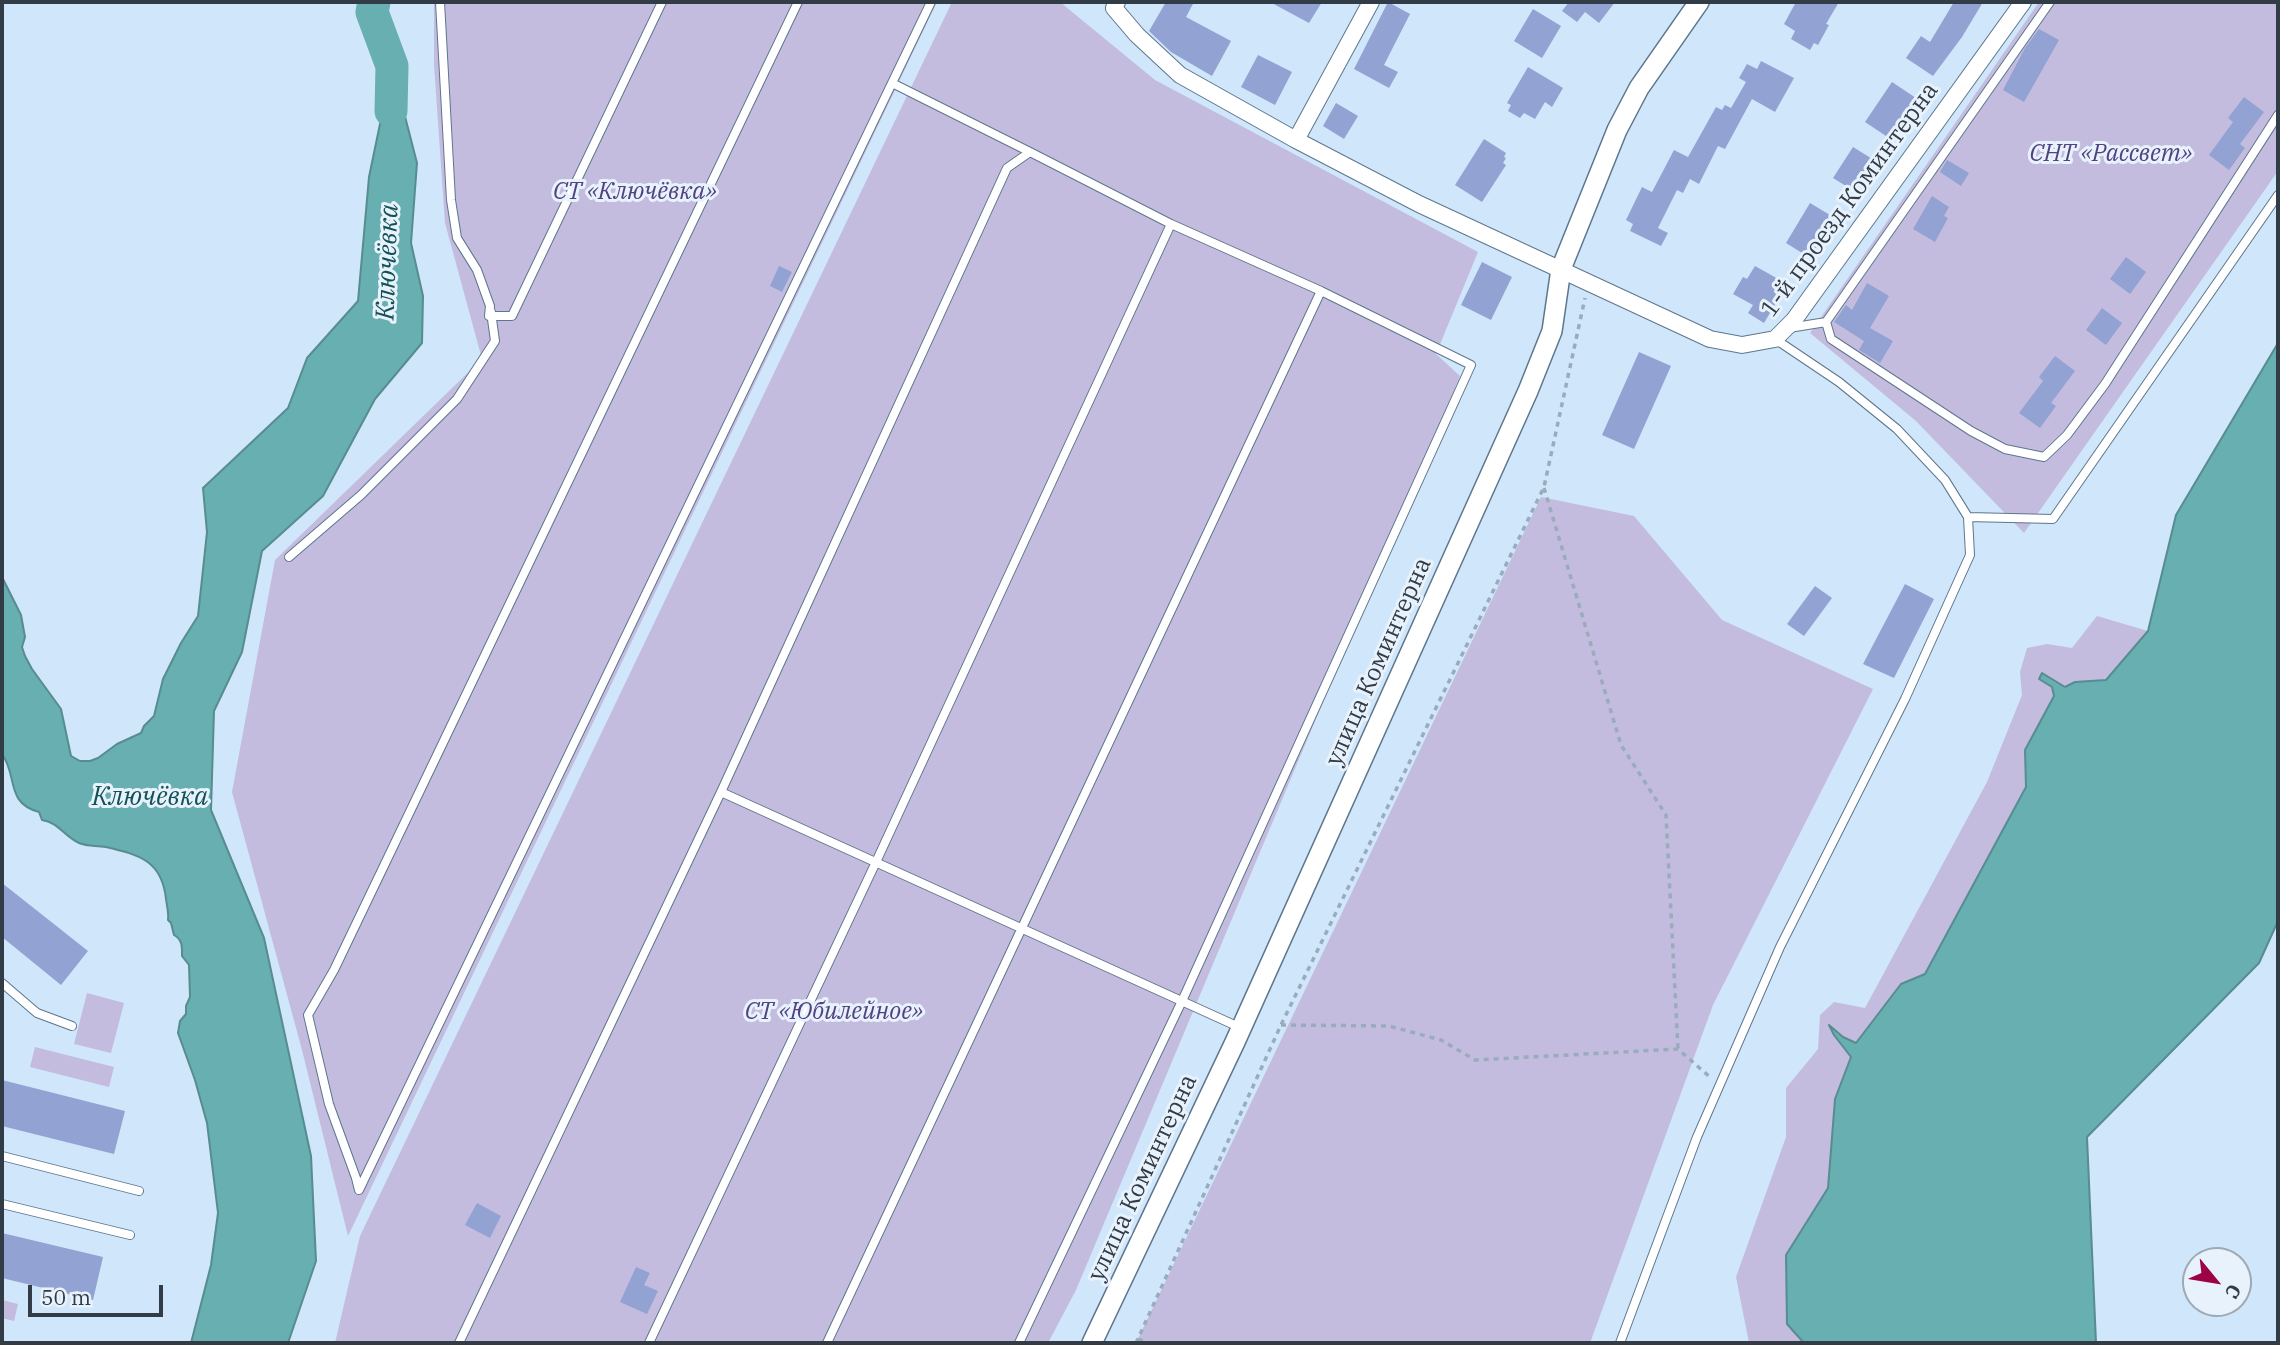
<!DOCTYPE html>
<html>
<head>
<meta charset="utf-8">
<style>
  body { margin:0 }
  #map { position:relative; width:2280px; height:1345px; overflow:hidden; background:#d0e6fa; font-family:"IBM Plex Serif",serif }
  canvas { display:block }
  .frame { position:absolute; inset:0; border:4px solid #313c46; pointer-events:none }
  .north { position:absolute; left:2182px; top:1247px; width:70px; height:70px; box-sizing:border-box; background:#e7f2fc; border:2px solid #9ea9b3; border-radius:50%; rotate:120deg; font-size:19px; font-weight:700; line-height:28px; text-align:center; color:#313c46 }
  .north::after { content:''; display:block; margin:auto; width:24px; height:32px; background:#9e0246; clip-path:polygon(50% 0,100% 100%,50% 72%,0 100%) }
  .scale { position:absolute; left:28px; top:1285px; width:135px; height:32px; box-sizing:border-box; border:4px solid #313c46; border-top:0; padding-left:9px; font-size:21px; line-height:24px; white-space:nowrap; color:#313c46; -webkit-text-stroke:5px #e7f2fc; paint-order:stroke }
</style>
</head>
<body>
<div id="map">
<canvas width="2280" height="1345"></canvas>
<div class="frame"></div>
<div class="north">С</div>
<div class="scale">50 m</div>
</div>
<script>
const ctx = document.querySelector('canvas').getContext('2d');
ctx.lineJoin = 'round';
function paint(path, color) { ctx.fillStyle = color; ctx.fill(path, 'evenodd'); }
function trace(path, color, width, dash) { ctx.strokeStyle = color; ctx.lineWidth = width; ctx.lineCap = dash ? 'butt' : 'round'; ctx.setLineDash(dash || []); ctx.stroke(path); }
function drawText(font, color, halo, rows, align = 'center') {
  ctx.font = font + ' "IBM Plex Serif",serif'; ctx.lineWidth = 6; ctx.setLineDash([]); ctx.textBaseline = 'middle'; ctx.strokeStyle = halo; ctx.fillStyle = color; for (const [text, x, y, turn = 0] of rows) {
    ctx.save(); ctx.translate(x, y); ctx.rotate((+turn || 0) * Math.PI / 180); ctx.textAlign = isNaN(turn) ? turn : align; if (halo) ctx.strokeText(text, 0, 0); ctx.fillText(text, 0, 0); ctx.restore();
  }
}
const green = new Path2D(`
  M 434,2 L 937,2 L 348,1236 L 302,1050 L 232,792 L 275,560 L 482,359 L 445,223 L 434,64 Z
  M 952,2 L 1060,2 L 1155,80 L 1478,252 L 1436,354 L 1460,376 L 1076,1290 L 1048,1343 L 335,1343 L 360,1236 Z
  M 2039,2 L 2278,2 L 2278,171 L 2024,533 L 1916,421 L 1810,333 Z
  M 1541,497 L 1634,516 L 1722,620 L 1873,689 L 1713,1005 L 1590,1343 L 1136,1343 Z
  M 2097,616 L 2148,631 L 2106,680 L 2075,682 L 2065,687 L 2042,673 L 2052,687 L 2054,696 L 2025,750 L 2026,787 L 1925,974 L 1901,984 L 1856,1044 L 1843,1037 L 1831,1027 L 1834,1035 L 1851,1057 L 1835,1099 L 1828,1188 L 1786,1255 L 1787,1324 L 1804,1343 L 1749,1343 L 1736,1277 L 1786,1137 L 1786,1088 L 1818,1049 L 1820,1015 L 1834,1002 L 1865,1008 L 1987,782 L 2022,695 L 2020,672 L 2027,648 L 2047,644 L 2072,648 Z
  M 87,993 L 124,1003 L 111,1053 L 74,1044 Z
  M 35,1047 L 114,1067 L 109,1087 L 30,1067 Z
  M 2,1300 L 18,1304 L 14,1321 L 2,1318 Z`);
const water = new Path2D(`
  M 392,66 L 417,163 L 411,243 L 423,296 L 422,343 L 375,399 L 323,496 L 262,551 L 242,652 L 214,711 L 211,810 L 264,938 L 311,1156 L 316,1261 L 288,1343 L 191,1343 L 211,1265 L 218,1213 L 207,1123 L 195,1080 L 178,1033 L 180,1021 L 186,1014 L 186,1006 L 190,997 L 189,965 L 182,956 C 182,948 183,940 174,935 L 171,923 L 168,920 C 169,913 167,907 166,899 C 162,861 140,855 106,847 C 96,845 88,847 79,843 C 64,836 58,822 42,820 L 39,812 C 5,803 18,776 2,754 L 2,577 L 21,615 L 25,637 L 22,647 L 25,656 L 32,669 L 61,709 L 71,756 L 80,761 L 90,761 L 98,758 L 117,744 L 141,733 L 144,726 L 154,716 L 163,679 L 181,643 L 198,616 L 207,532 L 203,488 L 288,408 L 307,358 L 358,301 L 369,177 Z
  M 2278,343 L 2278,921 L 2259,963 L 2087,1137 L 2096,1343 L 1804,1343 L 1787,1324 L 1786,1255 L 1828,1188 L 1835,1099 L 1851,1057 L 1834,1035 L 1829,1025 L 1843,1037 L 1856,1043 L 1901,984 L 1925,974 L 2026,787 L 2025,750 L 2054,696 L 2052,687 L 2039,679 L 2042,673 L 2065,687 L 2075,682 L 2106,680 L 2148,631 L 2176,515 Z`);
const river = new Path2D(`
  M 374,2 L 372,12 L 392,66 L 391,111`);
const building = new Path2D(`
  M 1166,2 L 1194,2 L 1186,17 L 1231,41 L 1212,76 L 1171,52 L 1149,31 Z
  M 1270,2 L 1322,2 L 1309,23 Z
  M 1388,2 L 1410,14 L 1384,65 L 1398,72 L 1389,88 L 1354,69 Z
  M 1569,2 L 1615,2 L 1599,23 L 1585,12 L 1577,22 L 1562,11 Z
  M 1796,2 L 1839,2 L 1826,24 L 1829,25 L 1818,45 L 1814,43 L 1810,50 L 1791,39 L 1795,31 L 1784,24 Z
  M 1954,2 L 1983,2 L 1962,37 L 1933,76 L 1906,58 L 1921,36 L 1930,42 Z
  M 1533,9 L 1561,26 L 1542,58 L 1514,41 Z
  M 2039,29 L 2059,40 L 2024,102 L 2003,90 L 2025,48 Z
  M 1258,55 L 1292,72 L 1275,105 L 1241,87 Z
  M 1761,61 L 1794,78 L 1775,112 L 1752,99 L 1725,149 L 1718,146 L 1699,184 L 1690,179 L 1683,193 L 1677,190 L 1658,228 L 1668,233 L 1661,246 L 1630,231 L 1633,224 L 1626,220 L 1642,187 L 1652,192 L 1674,150 L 1688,157 L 1716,107 L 1722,110 L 1725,105 L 1731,108 L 1746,82 L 1739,78 L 1747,64 L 1757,69 Z
  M 1528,67 L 1563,88 L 1552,107 L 1545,102 L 1535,119 L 1524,113 L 1520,118 L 1508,111 L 1511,105 L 1507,103 Z
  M 1892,82 L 1916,98 L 1889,138 L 1865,122 Z
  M 2244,97 L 2264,112 L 2240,144 L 2245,148 L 2229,170 L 2209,155 L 2233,122 L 2228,118 Z
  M 1336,103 L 1358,116 L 1344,139 L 1323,126 Z
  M 1484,139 L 1506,153 L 1504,157 L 1506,158 L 1503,163 L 1506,165 L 1482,202 L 1455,185 Z
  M 1853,147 L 1874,160 L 1854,191 L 1833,178 Z
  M 1947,160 L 1969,173 L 1961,186 L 1940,172 Z
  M 1932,196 L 1949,207 L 1944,216 L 1948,218 L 1935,242 L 1913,229 Z
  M 1810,203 L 1835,218 L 1810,258 L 1786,243 Z
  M 2126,257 L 2146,272 L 2130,294 L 2110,279 Z
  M 1482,262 L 1512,277 L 1491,320 L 1461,305 Z
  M 779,266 L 792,272 L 782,292 L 770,286 Z
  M 1755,266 L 1787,284 L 1764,323 L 1748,313 L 1753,305 L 1733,294 L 1743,277 L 1747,279 Z
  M 1867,283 L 1889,296 L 1870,328 L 1893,341 L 1880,363 L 1859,350 L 1864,341 L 1834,322 L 1846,305 L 1852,310 Z
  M 2102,308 L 2122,323 L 2106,345 L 2086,330 Z
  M 1639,352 L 1671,366 L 1634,449 L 1602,435 Z
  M 2055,356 L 2075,371 L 2051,403 L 2056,406 L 2040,428 L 2019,413 L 2043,381 L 2039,377 Z
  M 1905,584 L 1934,599 L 1894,678 L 1863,664 Z
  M 1815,586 L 1832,598 L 1804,636 L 1787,624 Z
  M 2,883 L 88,951 L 61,985 L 2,937 Z
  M 2,1080 L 125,1111 L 114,1154 L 2,1126 Z
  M 477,1203 L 501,1216 L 490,1238 L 465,1225 Z
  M 2,1233 L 103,1257 L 93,1300 L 2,1278 Z
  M 636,1267 L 650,1273 L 644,1285 L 658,1291 L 647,1314 L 620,1302 Z`);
const path = new Path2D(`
  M 1544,488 L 1621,745 L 1666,815 L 1678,1049
  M 1281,1025 L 1389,1026 L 1441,1040 L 1475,1060 L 1678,1049 L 1711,1078
  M 1138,1339 L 1148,1343
  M 1136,1343 L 1281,1025 L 1544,487 L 1585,298`);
const service = new Path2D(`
  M 440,2 L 451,200 L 457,238 L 477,270 L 490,306 L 489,316 L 512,316 L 662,2
  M 798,2 L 334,970 L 308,1015 L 329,1104 L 356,1178 L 359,1190 L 931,2
  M 892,83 L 1030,152
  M 1826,322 L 1831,339 L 1971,431 L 2005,449 L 2044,457 L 2067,435 L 2105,384 L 2278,115
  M 1789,328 L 1826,322 L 2050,2
  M 1968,517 L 2053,519 L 2278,195
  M 289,557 L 361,495 L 457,399 L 495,341 L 491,312
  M 721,792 L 1241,1028
  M 2,983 L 37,1013 L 72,1026
  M 2,1156 L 139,1191
  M 2,1204 L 130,1235
  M 459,1343 L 721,792 L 1007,168 L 1030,152 L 1171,224 L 876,862 L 649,1343
  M 827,1343 L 1321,291 L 1171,224
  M 1019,1343 L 1182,1001 L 1471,365 L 1321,291
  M 1620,1343 L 1697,1137 L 1780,947 L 1905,699 L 1970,555 L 1968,517 L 1945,480 L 1897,429 L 1839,382 L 1775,339`);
const minor = new Path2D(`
  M 1117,2 L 1114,8 L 1137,35 L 1180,75 L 1296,140 L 1419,204 L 1710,339 L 1742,345 L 1775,339 L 1794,320 L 2023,2
  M 1296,140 L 1371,2`);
const tertiary = new Path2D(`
  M 1092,1343 L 1235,1042 L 1528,391 L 1552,331 L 1561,269 L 1617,130 L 1639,88 L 1699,2`);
const parkNames = [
  ["СНТ «Рассвет»",2111,154],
  ["СТ «Ключёвка»",635,192],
  ["СТ «Юбилейное»",834,1012]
];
const streetNames = [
  ["1-й проезд Коминтерна",1850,200,-54],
  ["улица Коминтерна",1379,662,-66],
  ["улица Коминтерна",1143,1178,-65]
];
const waterNames = [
  ["Ключёвка",388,262,-88],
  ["Ключёвка",150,797]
];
paint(green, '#c3bcde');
paint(water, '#67afb0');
trace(water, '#578c90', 2);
trace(river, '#67afb0', 33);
paint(building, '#92a2d2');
trace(service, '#5d768d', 10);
trace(minor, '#5d768d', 18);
trace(tertiary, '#5d768d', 22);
trace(path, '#99acbc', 3.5, [5, 5]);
trace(service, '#fff', 8);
trace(minor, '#fff', 16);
trace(tertiary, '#fff', 19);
drawText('italic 24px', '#534281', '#e7f2fc', parkNames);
drawText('24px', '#313c46', '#e7f2fc', streetNames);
drawText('italic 26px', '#125253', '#e7f2fc', waterNames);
</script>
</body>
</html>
